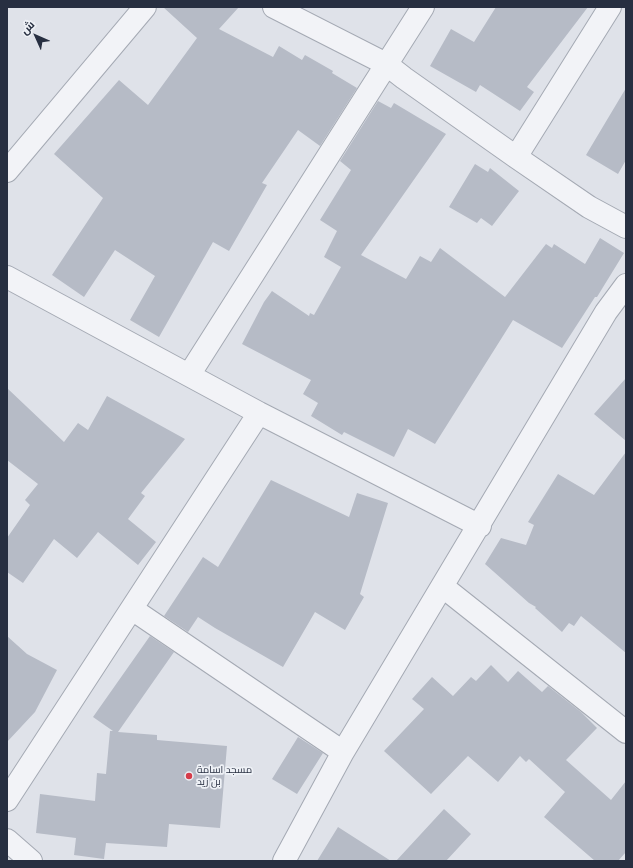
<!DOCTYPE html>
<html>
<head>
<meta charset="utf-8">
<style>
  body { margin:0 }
  #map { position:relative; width:633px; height:868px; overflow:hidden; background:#dfe2e9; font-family:"Open Sans",Cairo,sans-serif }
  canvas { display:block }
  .frame { position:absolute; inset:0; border:8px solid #272f41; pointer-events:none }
  .north { position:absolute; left:16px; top:16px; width:40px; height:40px; -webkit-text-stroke:3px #eef1f6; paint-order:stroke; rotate:315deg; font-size:11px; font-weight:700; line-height:16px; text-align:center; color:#272f41 }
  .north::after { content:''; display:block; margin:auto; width:14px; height:18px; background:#272f41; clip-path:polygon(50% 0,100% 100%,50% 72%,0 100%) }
</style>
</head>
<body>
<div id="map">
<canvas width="633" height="868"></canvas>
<div class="frame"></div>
<div class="north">ش</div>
</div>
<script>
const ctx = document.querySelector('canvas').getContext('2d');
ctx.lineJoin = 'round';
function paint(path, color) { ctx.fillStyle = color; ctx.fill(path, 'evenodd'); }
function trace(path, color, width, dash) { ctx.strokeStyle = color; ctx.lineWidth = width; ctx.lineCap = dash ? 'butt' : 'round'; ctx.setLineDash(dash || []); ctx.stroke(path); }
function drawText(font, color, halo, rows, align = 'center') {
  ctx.font = font + ' "Open Sans",Cairo,sans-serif'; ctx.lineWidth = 3.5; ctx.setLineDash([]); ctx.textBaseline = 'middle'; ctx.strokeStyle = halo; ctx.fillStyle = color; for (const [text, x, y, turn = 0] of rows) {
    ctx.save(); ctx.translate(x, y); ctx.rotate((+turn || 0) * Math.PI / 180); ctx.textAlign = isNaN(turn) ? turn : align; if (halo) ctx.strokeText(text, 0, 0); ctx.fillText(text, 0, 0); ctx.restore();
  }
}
const building = new Path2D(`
  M 163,7 L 239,7 L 219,29 L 273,57 L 279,46 L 302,60 L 305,55 L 333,71 L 332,73 L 357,88 L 320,146 L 298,130 L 262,183 L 267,185 L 229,251 L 213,242 L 159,337 L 130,320 L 155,276 L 115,250 L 84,297 L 52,275 L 103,198 L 54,154 L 119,80 L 148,105 L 197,38 Z
  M 496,7 L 588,7 L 527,87 L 534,92 L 520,111 L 480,85 L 476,92 L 430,66 L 451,29 L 474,42 Z
  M 626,88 L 626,160 L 618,174 L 586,155 Z
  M 378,101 L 391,108 L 394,103 L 446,134 L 361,255 L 406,279 L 420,256 L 431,262 L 440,248 L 505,297 L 546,244 L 552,248 L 554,244 L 585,264 L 600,238 L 624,253 L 597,297 L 595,297 L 562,348 L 513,320 L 435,444 L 408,429 L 394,457 L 344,432 L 342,435 L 311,416 L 318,403 L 303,394 L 311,380 L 242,344 L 264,302 L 272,291 L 309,316 L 310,313 L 314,315 L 341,267 L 324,257 L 337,231 L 320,220 L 351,170 L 340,161 Z
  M 475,164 L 488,172 L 490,168 L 519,191 L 492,226 L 481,218 L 477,223 L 449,207 Z
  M 626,378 L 626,441 L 594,414 Z
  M 7,388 L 64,442 L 78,423 L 88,430 L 107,396 L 185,439 L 141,493 L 145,496 L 128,519 L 156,542 L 138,565 L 98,532 L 77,558 L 54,539 L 23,583 L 7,572 L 7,538 L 30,505 L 25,500 L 38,484 L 7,460 Z
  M 626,452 L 626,653 L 581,616 L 574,626 L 569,623 L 562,632 L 535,608 L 536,607 L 529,603 L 485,564 L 501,538 L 526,545 L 534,525 L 528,522 L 558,474 L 594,495 Z
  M 271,480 L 349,517 L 357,493 L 388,503 L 360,594 L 364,597 L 345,630 L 315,612 L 283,667 L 215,628 L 198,617 L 188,632 L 164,616 L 203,557 L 218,567 Z
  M 7,636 L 27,654 L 57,670 L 35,712 L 7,742 Z
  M 150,636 L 174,652 L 118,732 L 157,735 L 157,740 L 227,746 L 220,828 L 169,824 L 167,847 L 106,843 L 104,859 L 74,855 L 76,838 L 36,833 L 40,794 L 95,801 L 97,773 L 106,774 L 110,731 L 113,731 L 93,717 Z
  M 491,665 L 508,682 L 518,671 L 542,692 L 548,686 L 581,712 L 597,728 L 566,760 L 611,800 L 626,781 L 626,852 L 618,861 L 595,861 L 544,817 L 565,792 L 529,759 L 526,762 L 520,756 L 498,782 L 468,756 L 431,794 L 384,751 L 424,709 L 412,699 L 432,677 L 453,696 L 471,677 L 476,681 Z
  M 298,737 L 323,753 L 297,794 L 272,779 Z
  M 444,809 L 471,834 L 446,861 L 396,861 Z
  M 338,827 L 391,861 L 317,861 Z`);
const minor = new Path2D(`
  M 274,7 L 386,64 L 404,78 L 516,157 L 589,207 L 626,227
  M 516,157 L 610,7
  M 7,171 L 145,7
  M 7,277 L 259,413 L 480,526
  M 189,375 L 423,7
  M 442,586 L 626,732
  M 132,609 L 343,752
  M 7,800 L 259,413
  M 7,840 L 31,861
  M 284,861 L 343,752 L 606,312 L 626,285`);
const markers = [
  [189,776,4,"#d53c4a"]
];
const poiNames = [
  ["مسجد اسامة",197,770],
  ["بن زيد",197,782]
];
paint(building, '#b6bbc6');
trace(minor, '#a4a9b3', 24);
trace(minor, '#f2f3f7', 22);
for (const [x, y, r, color] of markers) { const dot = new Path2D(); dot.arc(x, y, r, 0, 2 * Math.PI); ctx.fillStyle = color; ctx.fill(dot); trace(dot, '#eef1f6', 1.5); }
drawText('10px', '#272f41', '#eef1f6', poiNames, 'left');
</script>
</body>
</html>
